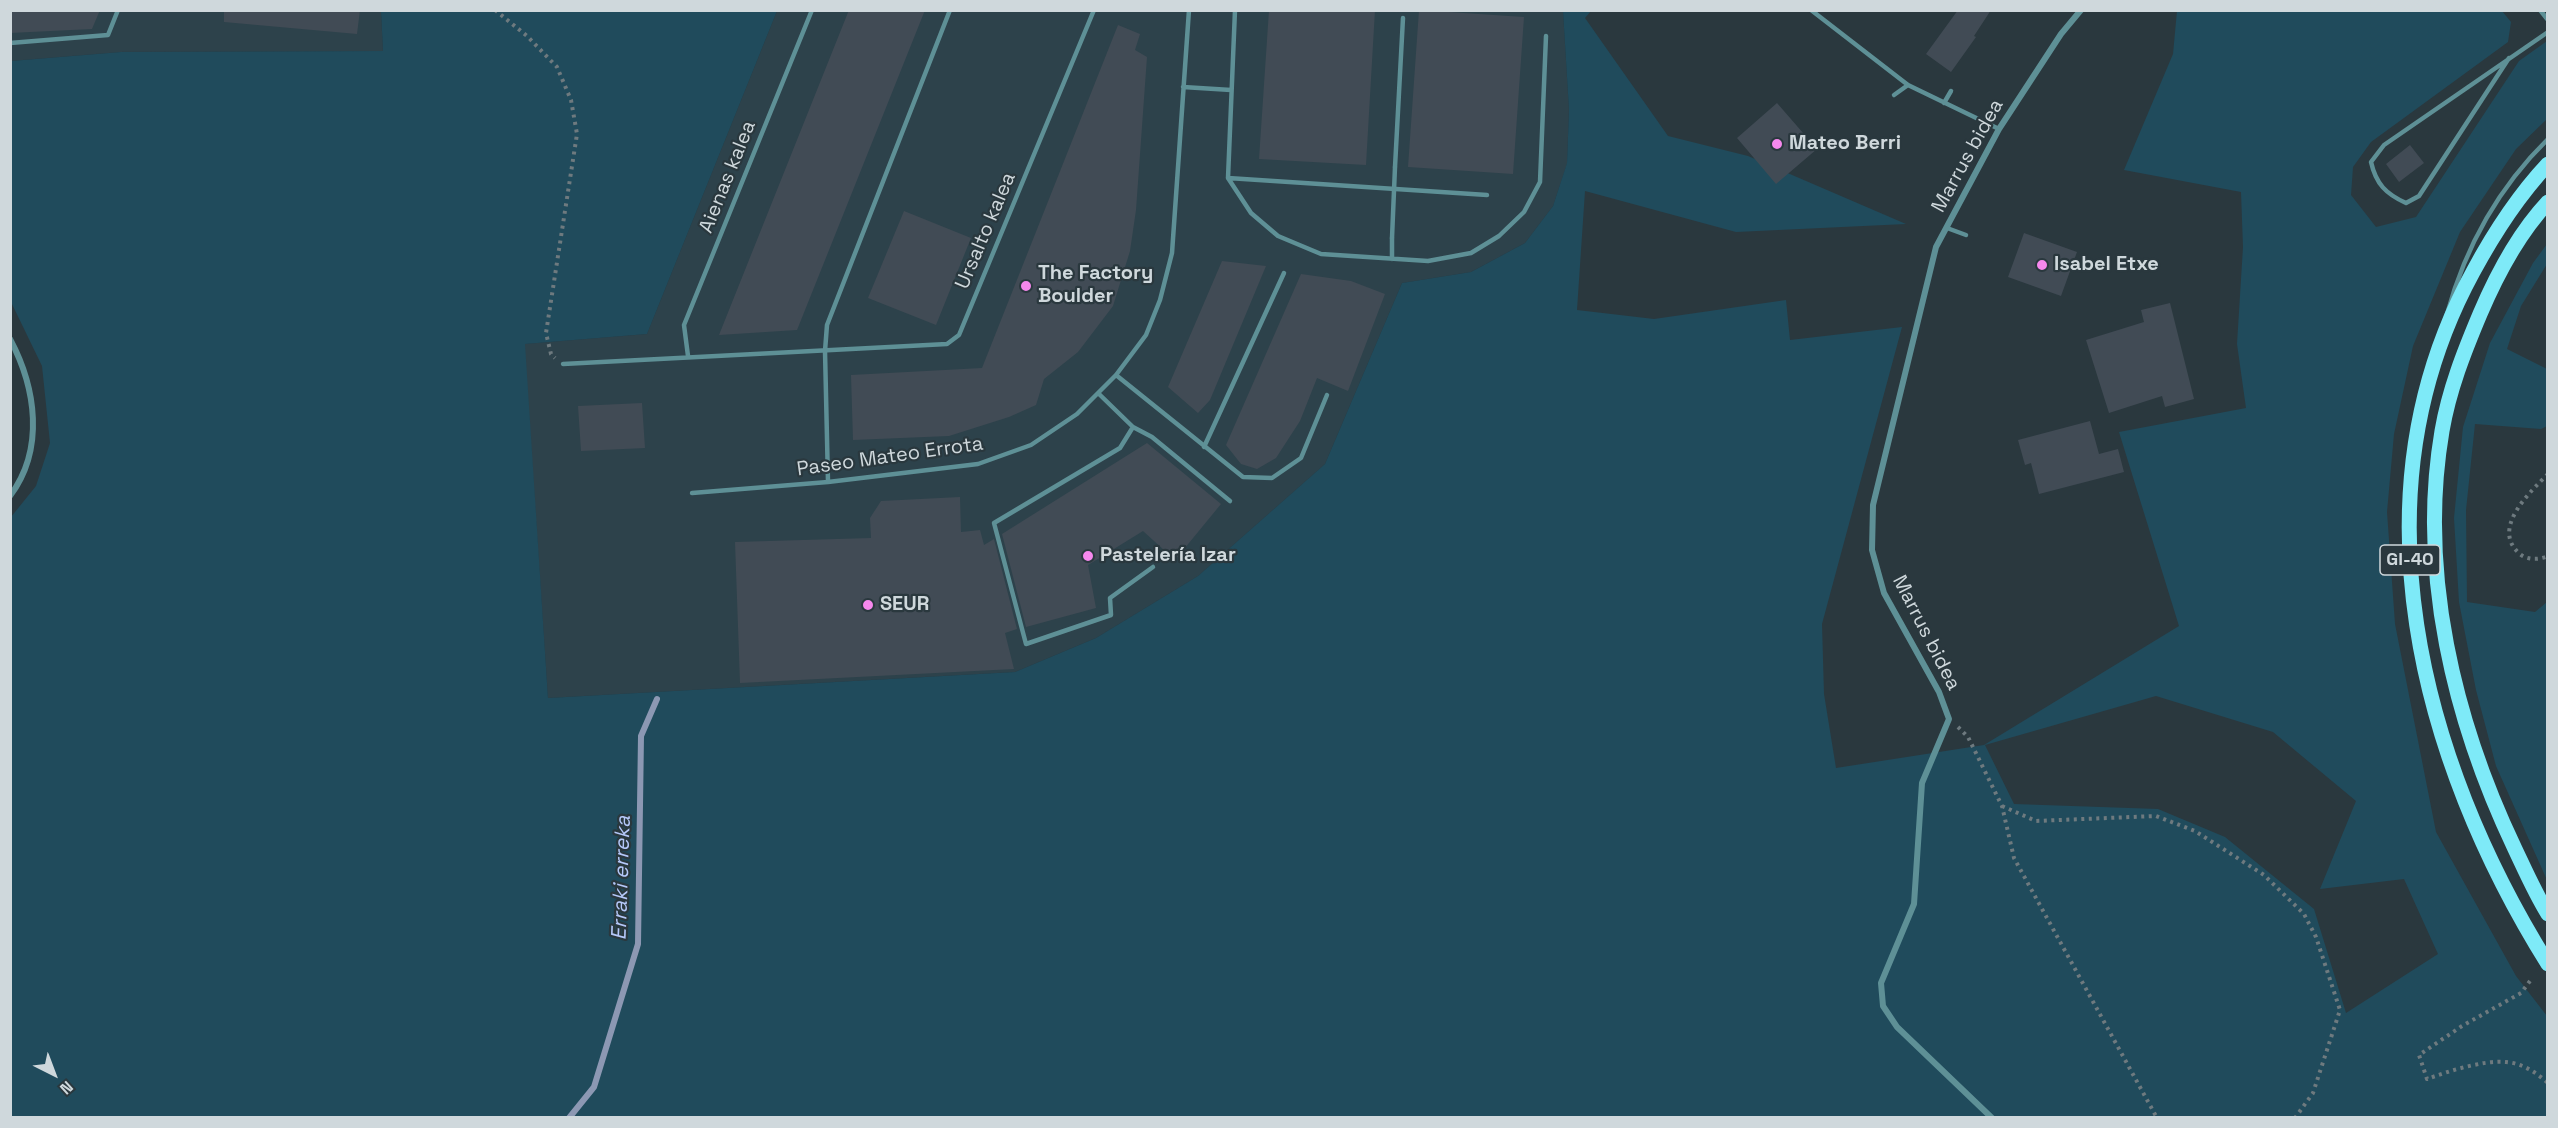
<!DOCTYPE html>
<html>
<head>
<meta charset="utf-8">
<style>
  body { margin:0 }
  #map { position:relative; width:2558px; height:1128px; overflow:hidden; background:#2a383e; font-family:"Space Grotesk",sans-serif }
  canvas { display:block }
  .frame { position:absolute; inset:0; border:12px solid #cfd8dc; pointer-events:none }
  .north { position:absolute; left:24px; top:1044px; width:60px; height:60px; -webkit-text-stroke:4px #2a383e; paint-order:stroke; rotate:138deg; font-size:16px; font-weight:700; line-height:24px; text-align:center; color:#cfd8dc }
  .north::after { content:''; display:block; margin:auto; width:21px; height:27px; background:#cfd8dc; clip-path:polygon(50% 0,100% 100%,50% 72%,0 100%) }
</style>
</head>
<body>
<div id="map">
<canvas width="2558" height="1128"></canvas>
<div class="frame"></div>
<div class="north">N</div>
</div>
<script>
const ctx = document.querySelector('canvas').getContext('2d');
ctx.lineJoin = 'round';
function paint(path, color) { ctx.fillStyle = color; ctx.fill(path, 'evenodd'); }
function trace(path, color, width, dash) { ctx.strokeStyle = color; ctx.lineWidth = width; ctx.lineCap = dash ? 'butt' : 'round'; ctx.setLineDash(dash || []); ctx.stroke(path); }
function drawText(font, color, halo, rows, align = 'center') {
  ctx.font = font + ' "Space Grotesk",sans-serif'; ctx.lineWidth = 4.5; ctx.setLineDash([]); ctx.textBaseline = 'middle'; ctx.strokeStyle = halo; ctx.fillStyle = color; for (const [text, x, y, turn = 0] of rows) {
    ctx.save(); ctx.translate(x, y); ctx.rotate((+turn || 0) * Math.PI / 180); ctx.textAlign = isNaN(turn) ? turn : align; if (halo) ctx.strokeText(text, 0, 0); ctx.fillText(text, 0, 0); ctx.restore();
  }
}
const built = new Path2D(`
  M 11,11 L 381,11 L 383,51 L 121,52 L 11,61 Z
  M 777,11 L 1563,11 L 1569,110 L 1567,164 L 1553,206 L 1525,243 L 1471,272 L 1402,283 L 1325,464 L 1198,576 L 1096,638 L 1015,672 L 548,698 L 524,344 L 647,334 Z`);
const green = new Path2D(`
  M 381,11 L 777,11 L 647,334 L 525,344 L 548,698 L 1015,672 L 1096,638 L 1198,576 L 1325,464 L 1402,283 L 1471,272 L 1525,243 L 1553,206 L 1567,163 L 1569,110 L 1563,11 L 1591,11 L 1585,18 L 1668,136 L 1748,156 L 1906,224 L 1736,232 L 1585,191 L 1577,310 L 1654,319 L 1786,300 L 1790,340 L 1902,327 L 1822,624 L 1824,694 L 1836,768 L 1984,745 L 2179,626 L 2119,432 L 2246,408 L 2237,344 L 2243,247 L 2241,192 L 2124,170 L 2173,54 L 2177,11 L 2502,11 L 2511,22 L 2508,42 L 2371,142 L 2353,167 L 2351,195 L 2376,227 L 2416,217 L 2519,61 L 2547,41 L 2547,119 L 2516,149 L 2460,232 L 2413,346 L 2394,434 L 2387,512 L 2395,624 L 2436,832 L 2516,976 L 2547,1016 L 2547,1117 L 11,1117 L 11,517 L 36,486 L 50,443 L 42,366 L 11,302 L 11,61 L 121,52 L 383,51 ZM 2156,696 L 2273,732 L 2356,801 L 2320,889 L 2404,879 L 2438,954 L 2346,1013 L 2314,909 L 2225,837 L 2158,809 L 2014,804 L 1985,745 Z
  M 2547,244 L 2547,264 L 2521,306 L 2507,349 L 2547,369 L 2547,426 L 2541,429 L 2475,424 L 2466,510 L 2467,602 L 2535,612 L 2547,602 L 2547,880 L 2496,766 L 2476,690 L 2459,602 L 2454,518 L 2463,427 L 2490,343 L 2533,263 Z`);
const stream = new Path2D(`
  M 569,1118 L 594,1087 L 638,944 L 641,736 L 657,699`);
const building = new Path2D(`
  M 10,10 L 100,10 L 92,29 L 10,33 Z
  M 224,10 L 360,10 L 357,34 L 224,22 Z
  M 849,10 L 925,10 L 797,330 L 719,335 Z
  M 1269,10 L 1375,10 L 1366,165 L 1259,159 Z
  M 1419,10 L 1524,17 L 1513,174 L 1408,167 Z
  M 1958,10 L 1991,10 L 1974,36 L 1976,37 L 1951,72 L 1926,54 Z
  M 1118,25 L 1140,34 L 1135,50 L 1147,57 L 1136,210 L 1130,251 L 1113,306 L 1078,352 L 1044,379 L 1036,405 L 1009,417 L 949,436 L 853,440 L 851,375 L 982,368 Z
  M 1777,103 L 1817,149 L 1776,184 L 1737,138 Z
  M 2410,145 L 2424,163 L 2399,182 L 2386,164 Z
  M 904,211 L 971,238 L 936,325 L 868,298 Z
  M 2024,233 L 2077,252 L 2061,296 L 2008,277 Z
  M 1222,261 L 1266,266 L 1210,400 L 1198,413 L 1168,387 Z
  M 1301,274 L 1351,281 L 1385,294 L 1348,391 L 1317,378 L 1300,421 L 1276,458 L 1257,469 L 1241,464 L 1226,445 Z
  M 2170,303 L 2194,399 L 2165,407 L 2162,396 L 2109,413 L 2086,340 L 2144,322 L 2141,310 Z
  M 642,403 L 645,448 L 581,451 L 578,406 Z
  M 2090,421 L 2099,454 L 2118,449 L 2124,472 L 2039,494 L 2031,463 L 2025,465 L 2018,440 Z
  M 1147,443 L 1221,504 L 1175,560 L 1143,531 L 1088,565 L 1096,608 L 1026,627 L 1002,534 Z
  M 960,497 L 961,532 L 980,530 L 984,545 L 994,539 L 1017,629 L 1005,633 L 1014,669 L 740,683 L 735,542 L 871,538 L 870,518 L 881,501 Z`);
const path = new Path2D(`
  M 495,10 L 527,36 L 557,67 L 571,100 L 577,134 L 546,333 L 551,354 L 555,358
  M 2548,474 C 2530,492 2490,529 2520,554 C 2527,560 2539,560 2548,556
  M 1958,727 L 1968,737 L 2002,806 L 2014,858 L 2157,1118
  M 2002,806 L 2036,821 L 2156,816 L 2195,831 L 2264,875 L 2304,914 L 2316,937 L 2340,1010 L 2313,1093 L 2295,1118
  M 2530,981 L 2521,993 L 2462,1026 L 2419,1055 L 2427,1079 C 2449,1071 2483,1060 2506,1062 C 2522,1063 2537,1073 2548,1083`);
const service = new Path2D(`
  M 1235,10 L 1228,178 L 1487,195
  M 1811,10 L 1908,85 L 1999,129
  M 2540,10 L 2548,20
  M 10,43 L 108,35 L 118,10
  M 2509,58 L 2419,196 L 2406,203 C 2386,194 2376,184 2371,162 L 2384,145 L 2548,32
  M 1183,87 L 1231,90
  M 1894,95 L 1908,85
  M 1944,103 L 1951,91
  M 1395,167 L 1403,18
  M 1228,178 L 1251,213 L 1278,236 L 1321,254 L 1428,261 L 1471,253 L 1499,236 L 1524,212 L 1540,182 L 1546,36
  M 1947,228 L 1966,235
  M 1392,238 L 1392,259
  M 2447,314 C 2465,248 2499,187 2548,139
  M 688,356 L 684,325 L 812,10
  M 563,364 L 947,344 L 959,335 L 1094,10
  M 1116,375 L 1243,477 L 1272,478 L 1301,458 L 1327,395
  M 1098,393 L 1133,427 L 1152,437 L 1230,501
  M 1133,427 L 1120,448 L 994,523 L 1026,644 L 1111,615 L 1110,598 L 1153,567
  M 1204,447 L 1284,273
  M 828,482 L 825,351 L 827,325 L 950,10
  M 692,493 L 828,482 L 978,464 L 1031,445 L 1077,414 L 1116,375 L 1146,335 L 1160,300 L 1172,253 L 1189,10`);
const minor = new Path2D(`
  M 10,339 C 36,388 45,449 10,496
  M 1992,1118 L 1897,1027 L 1883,1006 L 1881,983 L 1914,904 L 1922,783 L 1949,719 L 1939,692 L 1884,593 L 1872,550 L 1873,505 L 1936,247 L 1999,129 L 2061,34 L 2081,10`);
const primary = new Path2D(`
  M 2548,164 C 2517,197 2494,233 2473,272 C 2351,496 2420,759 2548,964
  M 2548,202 C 2518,234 2497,274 2480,314 C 2464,352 2449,390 2442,431 C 2418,572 2454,721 2515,849 C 2525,870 2535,893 2548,914`);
const serviceBridge = new Path2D(`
  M 1392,238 L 1395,167`);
const markers = [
  [1777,144,6,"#f688ed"],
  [2042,265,6,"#f688ed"],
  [1026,286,6,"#f688ed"],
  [1088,556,6,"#f688ed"],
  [868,605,6,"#f688ed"]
];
const shields = [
  [2410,560,60]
];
const shieldNames = [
  ["GI-40",2410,560]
];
const poiNames = [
  ["Mateo Berri",1789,144],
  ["Isabel Etxe",2054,265],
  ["The Factory",1038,274],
  ["Boulder",1038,297],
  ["Pastelería Izar",1100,556],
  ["SEUR",880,605]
];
const streetNames = [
  ["Marrus bidea",1968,156,-61],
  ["Aienas kalea",728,177,-68],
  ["Ursalto kalea",986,231,-67],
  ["Paseo Mateo Errota",890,457,-8],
  ["Marrus bidea",1926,633,63]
];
const waterNames = [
  ["Erraki erreka",622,878,-88]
];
paint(built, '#2d424b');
paint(green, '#204b5c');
trace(stream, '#8c98b3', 6);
paint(building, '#414b55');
trace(path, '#6e7a7f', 4, [3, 4.5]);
trace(service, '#5e9096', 4.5);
trace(minor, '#5e9096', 6);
trace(primary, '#7eeaf8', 15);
trace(serviceBridge, '#5e9096', 4.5);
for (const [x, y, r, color] of markers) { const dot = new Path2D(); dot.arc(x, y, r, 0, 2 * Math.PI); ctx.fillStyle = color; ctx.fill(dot); trace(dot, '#2a383e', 2); }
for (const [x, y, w] of shields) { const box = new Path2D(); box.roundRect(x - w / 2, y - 15, w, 30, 4.5); ctx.fillStyle = '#2a383e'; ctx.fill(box); trace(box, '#cfd8dc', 1.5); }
drawText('bold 18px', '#cfd8dc', null, shieldNames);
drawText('bold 20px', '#cfd8dc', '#2a383e', poiNames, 'left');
drawText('20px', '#cfd8dc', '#2a383e', streetNames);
drawText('italic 21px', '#b5c8f9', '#2a383e', waterNames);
</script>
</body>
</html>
